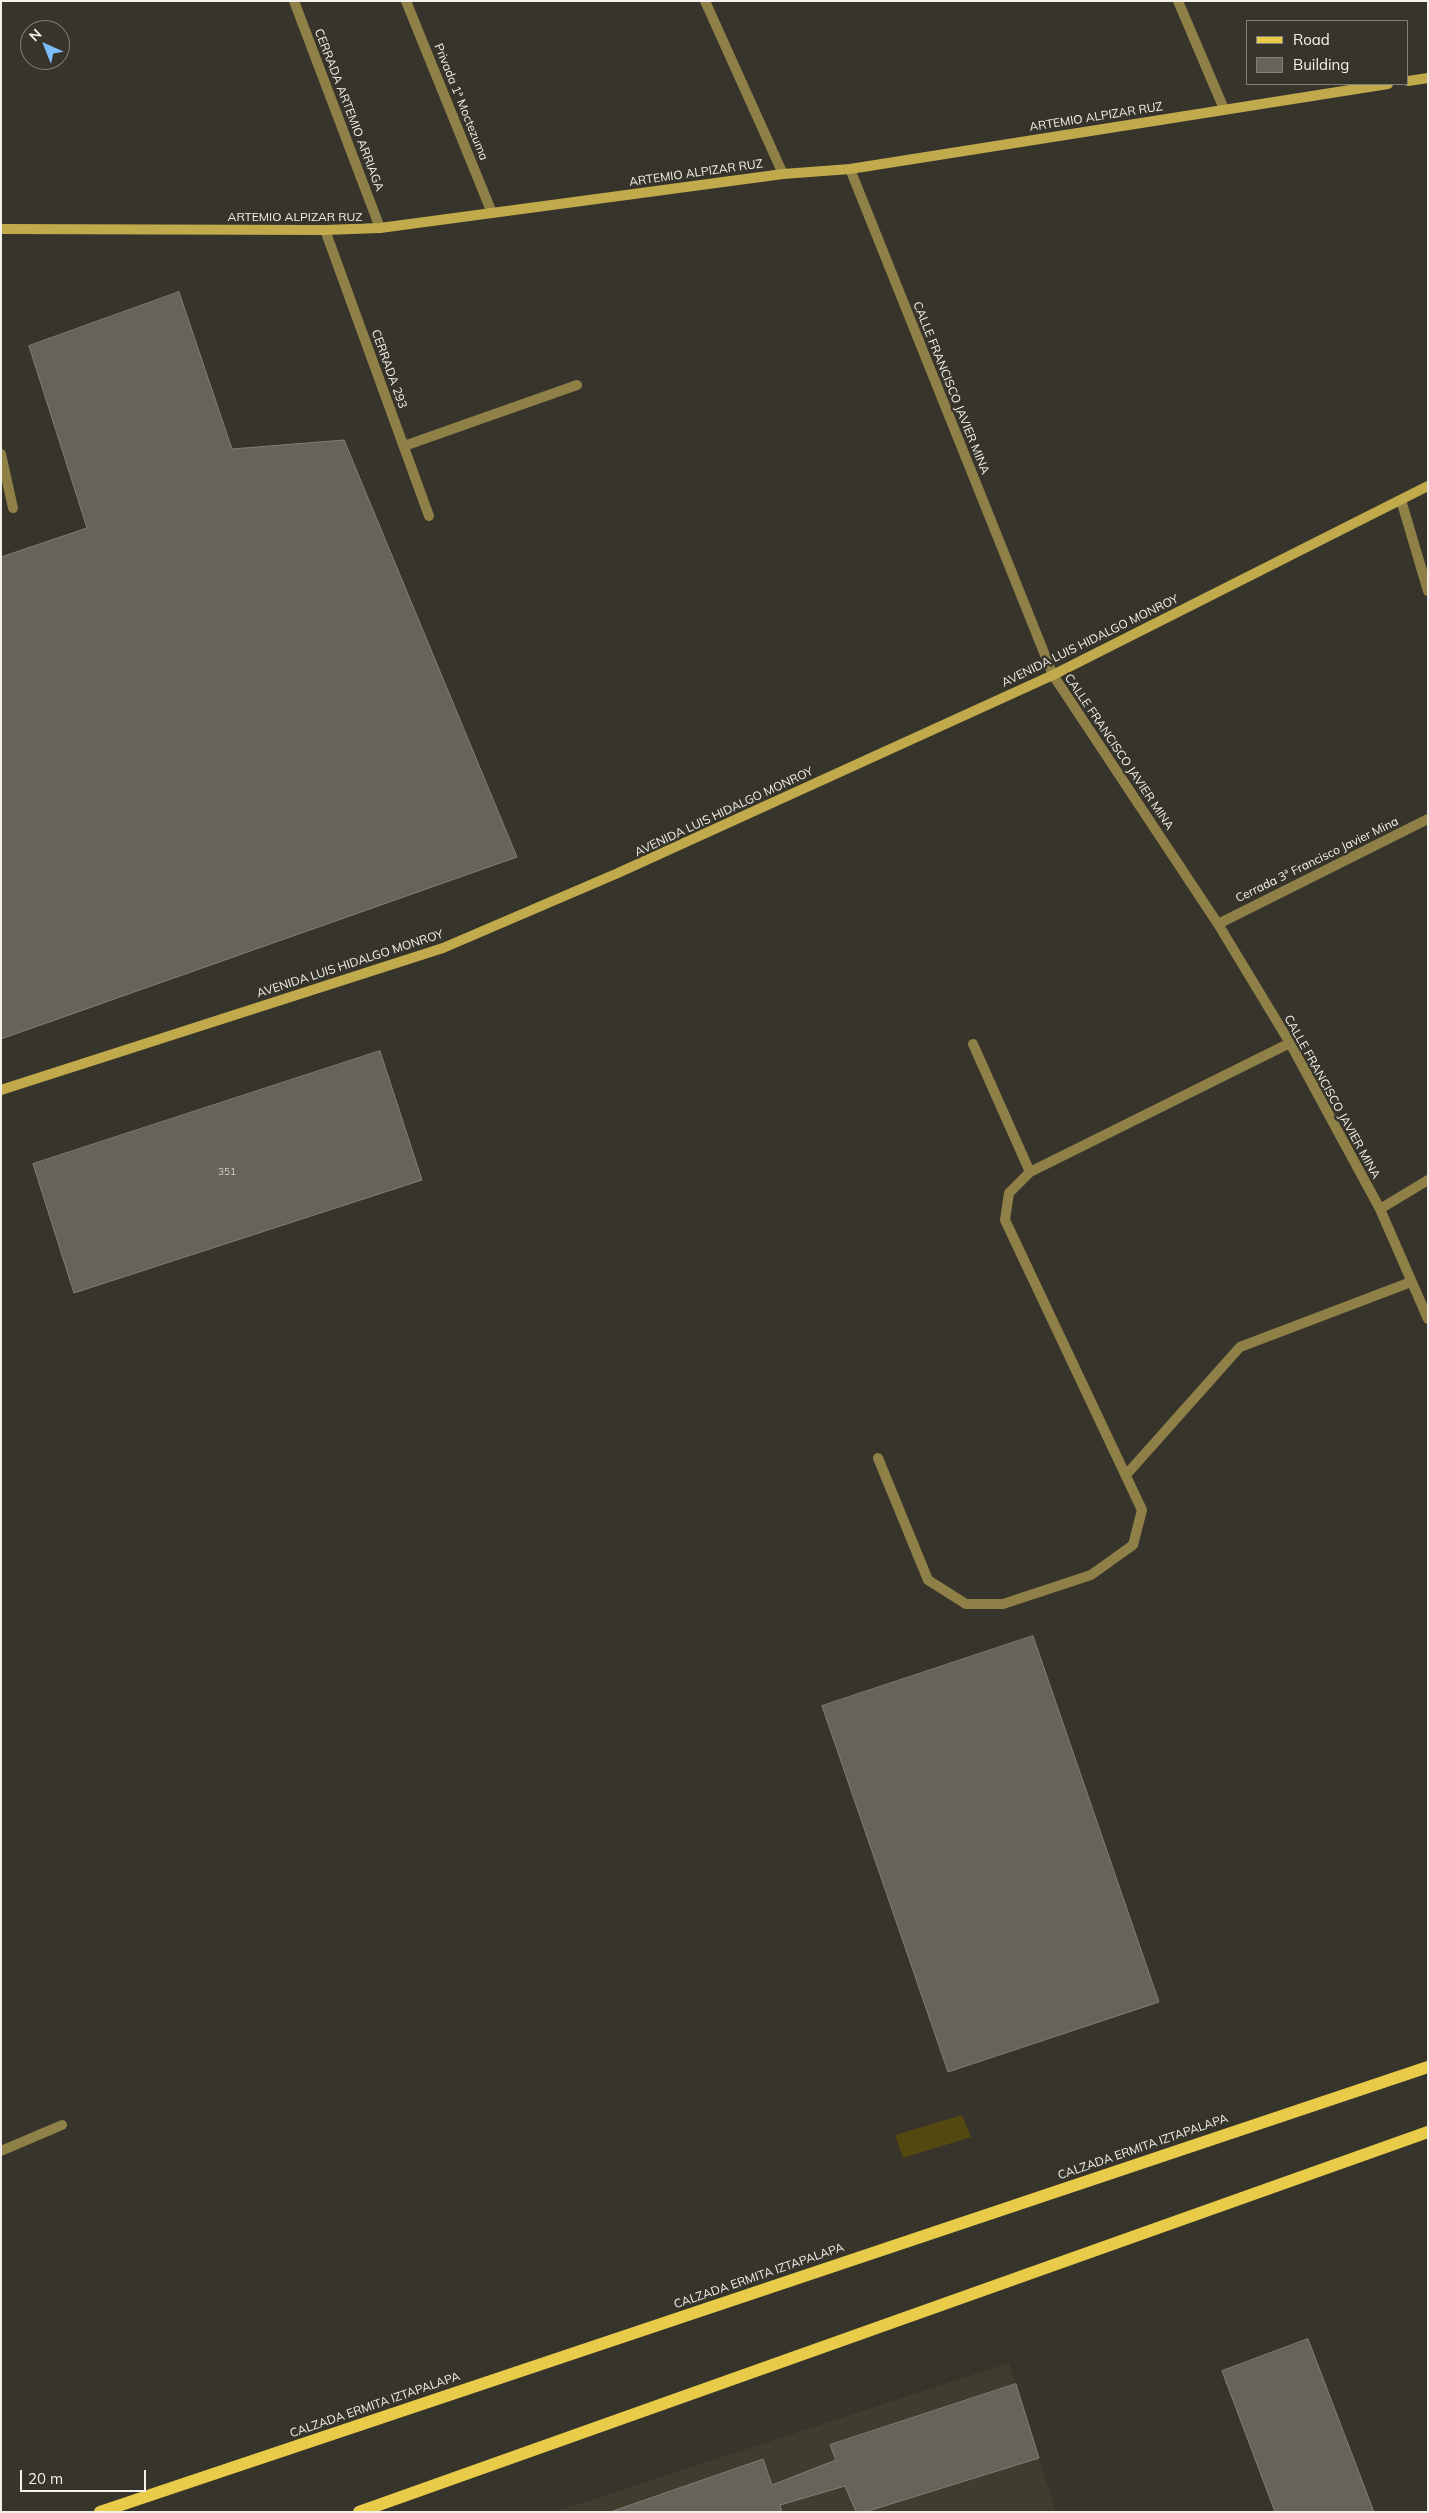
<!DOCTYPE html>
<html>
<head>
<meta charset="utf-8">
<style>
  body { margin:0 }
  #map { position:relative; width:1429px; height:2513px; overflow:hidden; background:#36342b; font-family:Mulish,sans-serif }
  canvas { display:block }
  .frame { position:absolute; inset:0; border:2px solid #f3f1ec; pointer-events:none }
  .legend { position:absolute; left:1246px; top:20px; width:162px; height:65px; box-sizing:border-box; background:#36342b; border:1px solid #828078; margin:0; padding:6px 9px; list-style:none; font-size:15px; color:#f3f1ec }
  .legend li { display:flex; align-items:center; gap:10px; height:25px }
  .legend b { width:25px; border:1px solid #828078 }
  .north { position:absolute; left:20px; top:20px; width:50px; height:50px; box-sizing:border-box; background:#36342b; border:1px solid #828078; border-radius:50%; rotate:316deg; font-size:14px; font-weight:700; line-height:20px; text-align:center; color:#f3f1ec }
  .north::after { content:''; display:block; margin:auto; width:18px; height:22px; background:#7bbef9; clip-path:polygon(50% 0,100% 100%,50% 72%,0 100%) }
  .scale { position:absolute; left:20px; top:2470px; width:126px; height:22px; box-sizing:border-box; border:2px solid #f3f1ec; border-top:0; padding-left:6px; font-size:15px; line-height:18px; white-space:nowrap; color:#f3f1ec; -webkit-text-stroke:4px #36342b; paint-order:stroke }
</style>
</head>
<body>
<div id="map">
<canvas width="1429" height="2513"></canvas>
<div class="frame"></div>
<ul class="legend">
<li><b style="height:6px;background:#e8cb49"></b>Road</li>
<li><b style="height:14px;background:#65635a"></b>Building</li>
</ul>
<div class="north">N</div>
<div class="scale">20 m</div>
</div>
<script>
const ctx = document.querySelector('canvas').getContext('2d');
ctx.lineJoin = 'round';
function paint(path, color) { ctx.fillStyle = color; ctx.fill(path, 'evenodd'); }
function trace(path, color, width, dash) { ctx.strokeStyle = color; ctx.lineWidth = width; ctx.lineCap = dash ? 'butt' : 'round'; ctx.setLineDash(dash || []); ctx.stroke(path); }
function drawText(font, color, halo, rows, align = 'center') {
  ctx.font = font + ' Mulish,sans-serif'; ctx.lineWidth = 5; ctx.setLineDash([]); ctx.textBaseline = 'middle'; ctx.strokeStyle = halo; ctx.fillStyle = color; for (const [text, x, y, turn = 0] of rows) {
    ctx.save(); ctx.translate(x, y); ctx.rotate((+turn || 0) * Math.PI / 180); ctx.textAlign = isNaN(turn) ? turn : align; if (halo) ctx.strokeText(text, 0, 0); ctx.fillText(text, 0, 0); ctx.restore();
  }
}
const built = new Path2D(`
  M 1009,2363 L 1056,2512 L 554,2512 Z`);
const green = new Path2D(`
  M 962,2115 L 971,2137 L 903,2158 L 895,2135 Z`);
const building = new Path2D(`
  M 179,292 L 232,449 L 344,440 L 517,857 L 1,1039 L 1,557 L 87,528 L 29,346 Z
  M 380,1051 L 422,1180 L 74,1293 L 33,1164 Z
  M 1033,1636 L 1159,2002 L 948,2072 L 822,1706 Z
  M 1308,2339 L 1374,2512 L 1275,2512 L 1222,2371 Z
  M 1016,2384 L 1039,2458 L 865,2512 L 856,2512 L 845,2486 L 780,2505 L 782,2512 L 610,2512 L 763,2459 L 772,2485 L 836,2460 L 830,2445 Z`);
const lane = new Path2D(`
  M 1,2151 L 62,2125`);
const street = new Path2D(`
  M 294,1 L 380,228
  M 406,1 L 492,213
  M 705,1 L 783,174
  M 1178,1 L 1224,109
  M 850,169 L 1053,675 L 1218,924 L 1290,1043 L 1380,1209 L 1428,1319
  M 325,230 L 429,516
  M 404,446 L 577,385
  M 1,454 L 13,508
  M 1401,500 L 1428,591
  M 1218,924 L 1428,819
  M 973,1044 L 1030,1172
  M 1380,1209 L 1428,1180
  M 878,1458 L 928,1580 L 966,1604 L 1003,1604 L 1091,1575 L 1133,1545 L 1142,1510 L 1005,1220 L 1009,1193 L 1030,1172 L 1290,1043
  M 1126,1475 L 1240,1347 L 1411,1282`);
const secondary = new Path2D(`
  M 1408,81 L 1428,78
  M 1,229 L 325,230 L 380,228 L 783,174 L 850,169 L 1388,84
  M 1,1090 L 443,948 L 618,873 L 1053,675 L 1428,486`);
const primary = new Path2D(`
  M 100,2512 L 1428,2067
  M 359,2512 L 1428,2132`);
const numberNames = [
  ["351",227,1172]
];
const streetNames = [
  ["Privada 1ª Moctezuma",461,102,68],
  ["CERRADA ARTEMIO ARRIAGA",349,110,69],
  ["ARTEMIO ALPIZAR RUZ",1096,117,-9],
  ["ARTEMIO ALPIZAR RUZ",696,173,-8],
  ["ARTEMIO ALPIZAR RUZ",295,217],
  ["CERRADA 293",389,369,70],
  ["CALLE FRANCISCO JAVIER MINA",951,388,68],
  ["AVENIDA LUIS HIDALGO MONROY",1090,641,-26],
  ["CALLE FRANCISCO JAVIER MINA",1119,752,56],
  ["AVENIDA LUIS HIDALGO MONROY",724,812,-25],
  ["Cerrada 3ª Francisco Javier Mina",1317,860,-26],
  ["AVENIDA LUIS HIDALGO MONROY",350,964,-18],
  ["CALLE FRANCISCO JAVIER MINA",1332,1097,61],
  ["CALZADA ERMITA IZTAPALAPA",1143,2147,-19],
  ["CALZADA ERMITA IZTAPALAPA",759,2276,-19],
  ["CALZADA ERMITA IZTAPALAPA",375,2405,-19]
];
paint(built, '#403d2e');
paint(green, '#544810');
paint(building, '#65635a');
trace(building, '#817f75', 1);
trace(lane, '#8e8047', 10);
trace(street, '#8e8047', 10);
trace(secondary, '#c1aa4b', 10);
trace(primary, '#e8cb49', 12);
drawText('10px', '#d0cec8', null, numberNames);
drawText('12px', '#f3f1ec', '#36342b', streetNames);
</script>
</body>
</html>
